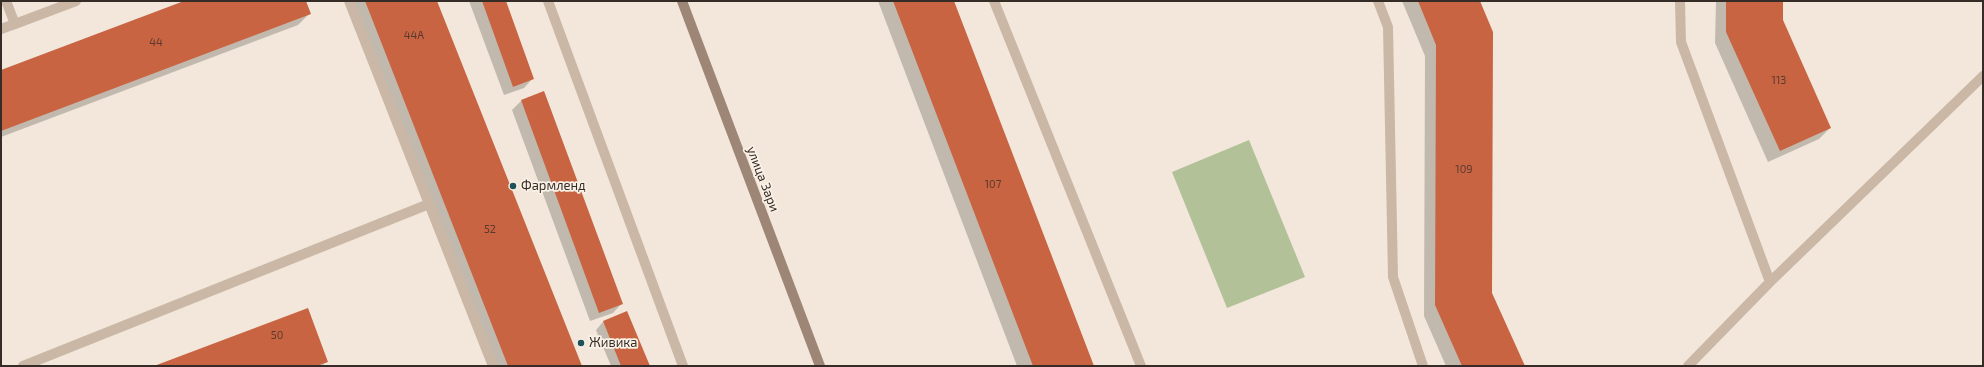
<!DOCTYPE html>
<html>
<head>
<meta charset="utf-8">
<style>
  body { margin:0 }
  #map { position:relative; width:1984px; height:367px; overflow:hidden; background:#f2e7da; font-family:"Exo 2",sans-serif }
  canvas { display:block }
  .frame { position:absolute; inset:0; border:2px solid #362c27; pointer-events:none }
</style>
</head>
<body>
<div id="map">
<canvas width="1984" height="367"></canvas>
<div class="frame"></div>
</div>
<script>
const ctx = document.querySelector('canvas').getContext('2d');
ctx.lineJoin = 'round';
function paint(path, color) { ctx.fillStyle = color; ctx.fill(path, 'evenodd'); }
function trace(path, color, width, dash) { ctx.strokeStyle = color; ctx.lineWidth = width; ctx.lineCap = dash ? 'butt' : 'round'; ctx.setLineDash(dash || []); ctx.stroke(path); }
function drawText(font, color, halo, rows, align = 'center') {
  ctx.font = font + ' "Exo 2",sans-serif'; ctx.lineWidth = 3.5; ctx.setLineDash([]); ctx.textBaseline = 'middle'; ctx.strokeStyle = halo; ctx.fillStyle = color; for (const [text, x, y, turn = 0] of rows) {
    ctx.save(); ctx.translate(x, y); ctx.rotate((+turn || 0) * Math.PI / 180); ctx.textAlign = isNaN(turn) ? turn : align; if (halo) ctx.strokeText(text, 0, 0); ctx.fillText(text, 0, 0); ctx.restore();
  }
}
const green = new Path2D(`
  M 1249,140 L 1305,277 L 1227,308 L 1172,172 Z`);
const shadow = new Path2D(`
  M 187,1 L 305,1 L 309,14 L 298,25 L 1,137 L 1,72 Z
  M 350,1 L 436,1 L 581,366 L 493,366 Z
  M 469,1 L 505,1 L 533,78 L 524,88 L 504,95 Z
  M 878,1 L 953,1 L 1093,366 L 1017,366 Z
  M 1402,1 L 1479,1 L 1491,293 L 1523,366 L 1446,366 L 1424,316 L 1425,56 Z
  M 1716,1 L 1782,1 L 1782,20 L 1830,128 L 1819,139 L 1768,162 L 1715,43 Z
  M 544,92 L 622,303 L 613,313 L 590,321 L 512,110 L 521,101 Z
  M 626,313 L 649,366 L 611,366 L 596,330 L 603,322 Z
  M 327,361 L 322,366 L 157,366 Z`);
const building = new Path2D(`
  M 184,1 L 306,1 L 311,14 L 1,131 L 1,70 Z
  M 365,1 L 437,1 L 582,366 L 508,366 Z
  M 482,1 L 506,1 L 534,79 L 513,87 Z
  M 893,1 L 954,1 L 1094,366 L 1033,366 Z
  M 1418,1 L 1480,1 L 1493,32 L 1492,293 L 1525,366 L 1462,366 L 1435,305 L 1436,45 Z
  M 1726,1 L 1783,1 L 1783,20 L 1831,128 L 1780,151 L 1726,32 Z
  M 544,91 L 623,304 L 599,313 L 521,100 Z
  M 308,308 L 328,362 L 316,366 L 154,366 Z
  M 627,311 L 650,366 L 621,366 L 603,321 Z`);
const lane = new Path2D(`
  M 6,1 L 15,24 L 76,1
  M 349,1 L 493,366
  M 548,1 L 683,366
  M 994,1 L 1141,366
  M 1378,1 L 1388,27 L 1393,277 L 1423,366
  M 1680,1 L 1681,42 L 1770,282 L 1688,366
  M 1,29 L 15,24
  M 1770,282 L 1983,76
  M 23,366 L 429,204`);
const secondary = new Path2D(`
  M 682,1 L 820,366`);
const markers = [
  [513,186,4,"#1c5358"],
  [581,343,4,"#1c5358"]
];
const numberNames = [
  ["44А",414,35],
  ["44",156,42],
  ["113",1779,80],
  ["109",1464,169],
  ["107",993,184],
  ["52",490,229],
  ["50",277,335]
];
const streetNames = [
  ["улица Зари",763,179,69]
];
const poiNames = [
  ["Фармленд",521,186],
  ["Живика",589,343]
];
paint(green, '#b3c199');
paint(shadow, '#0003');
paint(building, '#c86441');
trace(lane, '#cab7a5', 10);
trace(secondary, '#9e8677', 10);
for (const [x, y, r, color] of markers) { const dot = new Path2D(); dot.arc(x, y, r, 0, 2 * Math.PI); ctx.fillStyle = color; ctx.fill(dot); trace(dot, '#faf1e6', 1.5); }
drawText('11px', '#5a3a2e', null, numberNames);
drawText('13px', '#362c27', '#faf1e6', streetNames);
drawText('13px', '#362c27', '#faf1e6', poiNames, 'left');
</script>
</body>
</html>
